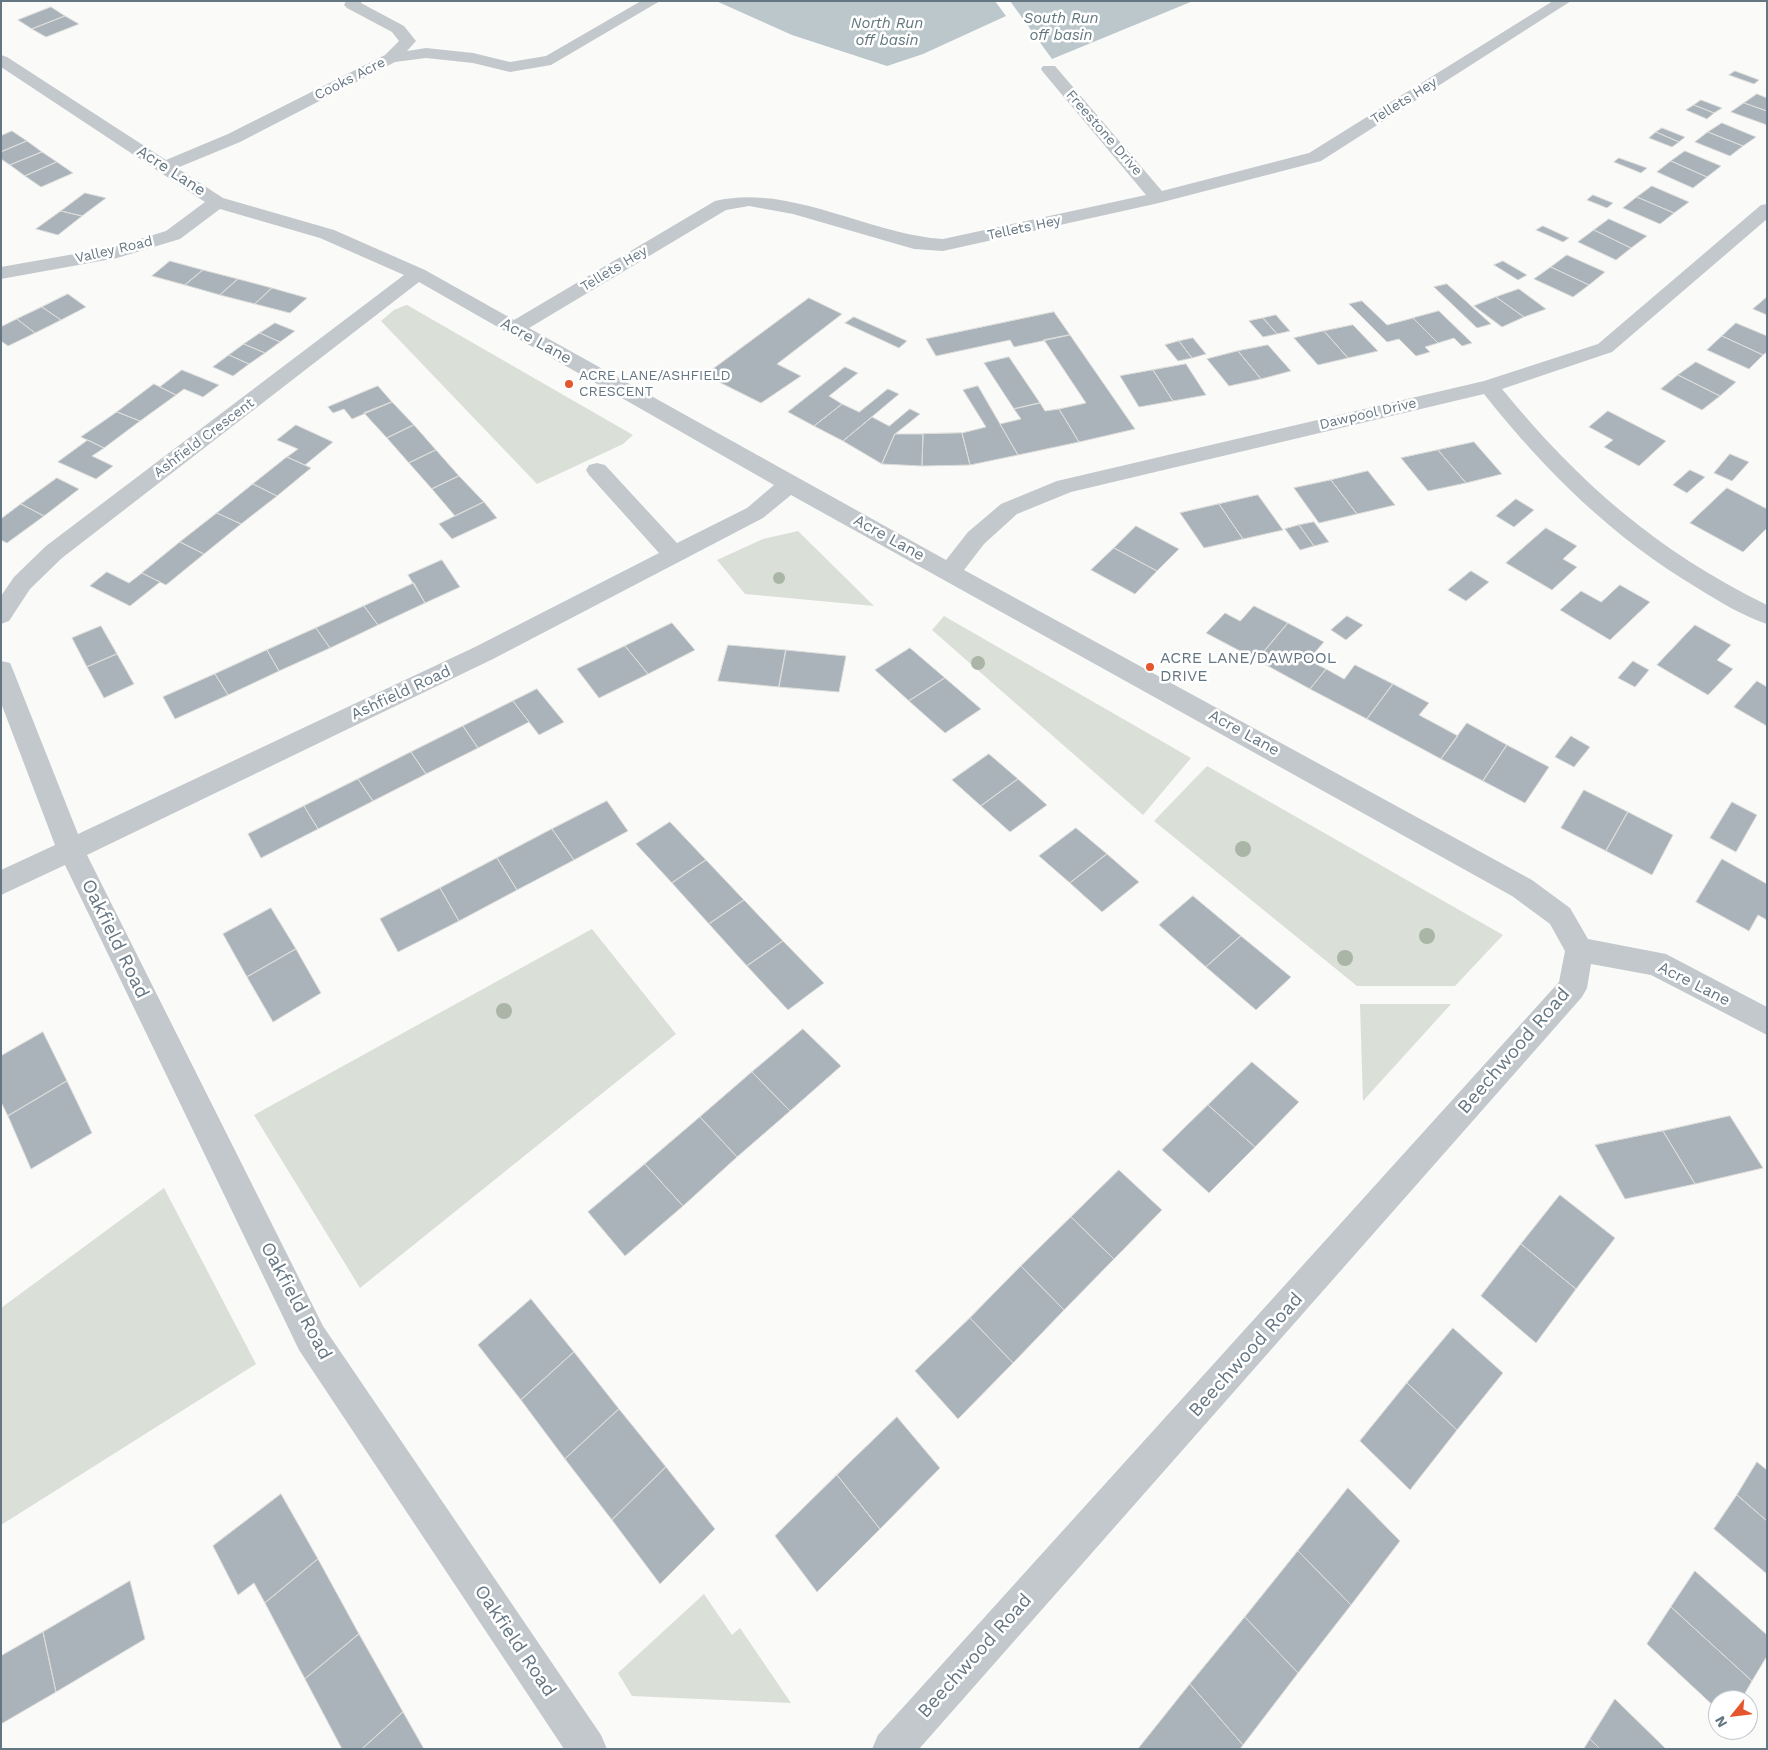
<!DOCTYPE html>
<html>
<head>
<meta charset="utf-8">
<style>
  body { margin:0 }
  #map { position:relative; width:1768px; height:1750px; overflow:hidden; background:#fafaf8; font-family:"Work Sans",sans-serif }
  canvas { display:block }
  .frame { position:absolute; inset:0; border:2px solid #657683; pointer-events:none }
  .north { position:absolute; left:1708px; top:1690px; width:50px; height:50px; box-sizing:border-box; background:#fff; border:1px solid #c1c8cd; border-radius:50%; rotate:241deg; font-size:14px; font-weight:700; line-height:20px; text-align:center; color:#657683 }
  .north::after { content:''; display:block; margin:auto; width:18px; height:22px; background:#e4572e; clip-path:polygon(50% 0,100% 100%,50% 72%,0 100%) }
</style>
</head>
<body>
<div id="map">
<canvas width="1768" height="1750"></canvas>
<div class="frame"></div>
<div class="north">N</div>
</div>
<script>
const ctx = document.querySelector('canvas').getContext('2d');
ctx.lineJoin = 'round';
function paint(path, color) { ctx.fillStyle = color; ctx.fill(path, 'evenodd'); }
function trace(path, color, width, dash) { ctx.strokeStyle = color; ctx.lineWidth = width; ctx.lineCap = dash ? 'butt' : 'round'; ctx.setLineDash(dash || []); ctx.stroke(path); }
function drawText(font, color, halo, rows, align = 'center') {
  ctx.font = font + ' "Work Sans",sans-serif'; ctx.lineWidth = 5; ctx.setLineDash([]); ctx.textBaseline = 'middle'; ctx.strokeStyle = halo; ctx.fillStyle = color; for (const [text, x, y, turn = 0] of rows) {
    ctx.save(); ctx.translate(x, y); ctx.rotate((+turn || 0) * Math.PI / 180); ctx.textAlign = isNaN(turn) ? turn : align; if (halo) ctx.strokeText(text, 0, 0); ctx.fillText(text, 0, 0); ctx.restore();
  }
}
const green = new Path2D(`
  M 406,305 L 407,305 L 633,435 L 623,444 L 537,484 L 381,321 L 394,310 Z
  M 798,531 L 874,606 L 745,594 L 717,560 L 763,539 Z
  M 944,616 L 1191,758 L 1143,815 L 932,630 Z
  M 1207,766 L 1503,935 L 1455,986 L 1357,986 L 1154,821 Z
  M 592,929 L 676,1034 L 360,1288 L 254,1115 Z
  M 1360,1004 L 1451,1004 L 1363,1101 Z
  M 164,1188 L 256,1364 L 1,1525 L 1,1308 Z
  M 704,1594 L 732,1635 L 740,1628 L 791,1703 L 632,1696 L 618,1673 Z`);
const water = new Path2D(`
  M 716,1 L 995,1 L 1006,16 L 923,54 L 887,66 L 792,35 Z
  M 1010,1 L 1193,1 L 1052,59 Z`);
const building = new Path2D(`
  M 51,7 L 65,16 L 32,29 L 18,20 Z
  M 65,16 L 79,24 L 46,37 L 32,29 Z
  M 1735,71 L 1759,80 L 1754,84 L 1729,75 Z
  M 1757,94 L 1767,98 L 1767,111 L 1744,103 Z
  M 1701,100 L 1722,108 L 1714,113 L 1694,105 Z
  M 1744,103 L 1767,111 L 1767,125 L 1731,112 Z
  M 1694,105 L 1714,113 L 1707,119 L 1686,110 Z
  M 1722,123 L 1756,137 L 1743,146 L 1708,132 Z
  M 1662,128 L 1685,137 L 1679,142 L 1656,132 Z
  M 12,131 L 27,141 L 1,152 L 1,136 Z
  M 1656,132 L 1679,142 L 1672,147 L 1649,138 Z
  M 1708,132 L 1743,146 L 1730,156 L 1695,142 Z
  M 27,141 L 42,152 L 10,165 L 1,159 L 1,152 Z
  M 1685,151 L 1721,166 L 1707,177 L 1671,161 Z
  M 42,152 L 57,162 L 25,176 L 10,165 Z
  M 1619,158 L 1647,168 L 1641,173 L 1614,162 Z
  M 1671,161 L 1707,177 L 1693,188 L 1657,172 Z
  M 57,162 L 73,173 L 41,187 L 25,176 Z
  M 1652,186 L 1689,202 L 1674,213 L 1637,197 Z
  M 85,193 L 106,198 L 82,216 L 61,211 Z
  M 1593,195 L 1613,203 L 1607,208 L 1587,200 Z
  M 1637,197 L 1674,213 L 1660,224 L 1623,208 Z
  M 61,211 L 82,216 L 58,235 L 36,229 Z
  M 1609,219 L 1647,236 L 1631,248 L 1594,230 Z
  M 1543,226 L 1569,238 L 1563,242 L 1536,230 Z
  M 1594,230 L 1631,248 L 1616,260 L 1578,242 Z
  M 1567,255 L 1605,272 L 1589,285 L 1551,267 Z
  M 170,261 L 203,270 L 185,285 L 152,276 Z
  M 1503,261 L 1527,275 L 1518,280 L 1494,265 Z
  M 1551,267 L 1589,285 L 1573,297 L 1534,279 Z
  M 203,270 L 238,279 L 220,295 L 185,285 Z
  M 238,279 L 272,288 L 255,304 L 220,295 Z
  M 1447,284 L 1491,324 L 1477,328 L 1434,287 Z
  M 272,288 L 307,298 L 290,313 L 255,304 Z
  M 1519,289 L 1546,309 L 1524,317 L 1496,297 Z
  M 68,294 L 86,307 L 61,320 L 42,307 Z
  M 1496,297 L 1524,317 L 1502,327 L 1474,306 Z
  M 1767,297 L 1767,315 L 1753,309 Z
  M 809,298 L 842,314 L 777,364 L 801,376 L 761,403 L 705,375 Z
  M 1362,301 L 1387,325 L 1413,318 L 1438,343 L 1425,347 L 1430,352 L 1416,356 L 1399,339 L 1387,342 L 1349,304 Z
  M 42,307 L 61,320 L 35,333 L 17,319 Z
  M 1439,311 L 1472,343 L 1462,346 L 1454,338 L 1438,343 L 1413,318 Z
  M 1054,312 L 1070,335 L 1014,347 L 1010,340 L 936,356 L 926,339 Z
  M 1276,315 L 1290,331 L 1277,334 L 1263,318 Z
  M 854,317 L 907,341 L 899,348 L 845,323 Z
  M 1263,318 L 1277,334 L 1263,337 L 1249,321 Z
  M 17,319 L 35,333 L 8,346 L 1,341 L 1,327 Z
  M 275,323 L 295,331 L 280,342 L 260,333 Z
  M 1736,323 L 1767,336 L 1767,352 L 1763,355 L 1722,336 Z
  M 1353,325 L 1378,351 L 1348,358 L 1324,331 Z
  M 1324,331 L 1348,358 L 1318,365 L 1294,338 Z
  M 260,333 L 280,342 L 265,353 L 244,344 Z
  M 1070,335 L 1135,429 L 1079,442 L 1059,409 L 1086,403 L 1044,340 Z
  M 1722,336 L 1763,355 L 1749,369 L 1707,350 Z
  M 1193,338 L 1206,354 L 1192,358 L 1179,341 Z
  M 1179,341 L 1192,358 L 1178,361 L 1165,345 Z
  M 244,344 L 265,353 L 249,364 L 229,355 Z
  M 1268,345 L 1291,371 L 1261,379 L 1238,351 Z
  M 1238,351 L 1261,379 L 1229,386 L 1207,359 Z
  M 229,355 L 249,364 L 233,376 L 213,367 Z
  M 1009,357 L 1040,403 L 1014,409 L 984,363 Z
  M 1696,362 L 1736,382 L 1720,396 L 1678,375 Z
  M 1186,364 L 1206,395 L 1173,401 L 1153,370 Z
  M 845,367 L 858,373 L 829,396 L 842,404 L 814,426 L 788,412 Z
  M 182,370 L 219,385 L 203,397 L 184,389 L 176,395 L 160,387 Z
  M 1153,370 L 1173,401 L 1139,407 L 1120,376 Z
  M 1678,375 L 1720,396 L 1702,410 L 1661,389 Z
  M 154,384 L 176,395 L 140,421 L 117,412 Z
  M 378,386 L 392,402 L 352,419 L 344,409 L 333,413 L 328,407 Z
  M 978,386 L 1000,424 L 1018,455 L 970,465 L 962,433 L 986,427 L 963,390 Z
  M 888,389 L 899,394 L 843,441 L 814,426 L 842,404 L 859,412 Z
  M 392,402 L 414,425 L 387,438 L 364,413 Z
  M 1040,403 L 1045,411 L 1059,409 L 1079,442 L 1018,455 L 1000,424 L 1021,419 L 1014,409 Z
  M 910,409 L 920,414 L 895,434 L 882,464 L 843,441 L 872,417 L 889,426 Z
  M 1608,411 L 1666,441 L 1639,466 L 1604,447 L 1613,440 L 1589,427 Z
  M 117,412 L 140,421 L 104,448 L 81,437 Z
  M 296,425 L 333,442 L 305,465 L 287,457 L 298,449 L 277,440 Z
  M 414,425 L 436,450 L 409,463 L 387,438 Z
  M 962,433 L 970,465 L 922,466 L 923,434 Z
  M 895,434 L 923,434 L 922,466 L 882,464 Z
  M 88,440 L 104,448 L 92,456 L 113,466 L 96,479 L 58,462 Z
  M 1474,442 L 1502,474 L 1466,483 L 1438,450 Z
  M 436,450 L 459,476 L 432,489 L 409,463 Z
  M 1438,450 L 1466,483 L 1428,491 L 1401,458 Z
  M 1730,454 L 1749,462 L 1732,481 L 1714,473 Z
  M 287,457 L 311,468 L 277,496 L 253,484 Z
  M 1690,470 L 1705,477 L 1687,493 L 1673,485 Z
  M 1368,471 L 1395,505 L 1357,514 L 1331,480 Z
  M 459,476 L 484,502 L 455,516 L 432,489 Z
  M 57,478 L 79,489 L 44,516 L 21,504 Z
  M 1331,480 L 1357,514 L 1319,523 L 1294,488 Z
  M 253,484 L 277,496 L 241,524 L 217,513 Z
  M 1727,488 L 1767,509 L 1767,528 L 1743,552 L 1690,523 Z
  M 1258,495 L 1283,530 L 1243,539 L 1219,504 Z
  M 1516,499 L 1534,510 L 1514,527 L 1496,516 Z
  M 484,502 L 497,518 L 452,539 L 439,524 Z
  M 21,504 L 44,516 L 7,543 L 1,540 L 1,519 Z
  M 1219,504 L 1243,539 L 1204,548 L 1180,513 Z
  M 217,513 L 241,524 L 204,554 L 180,542 Z
  M 1314,522 L 1329,542 L 1314,546 L 1299,525 Z
  M 1299,525 L 1314,546 L 1300,550 L 1285,529 Z
  M 1136,526 L 1179,549 L 1157,571 L 1114,548 Z
  M 1546,528 L 1577,546 L 1563,559 L 1577,567 L 1552,590 L 1506,563 Z
  M 180,542 L 204,554 L 166,585 L 142,573 Z
  M 1114,548 L 1157,571 L 1135,594 L 1091,570 Z
  M 442,560 L 460,587 L 425,603 L 408,575 Z
  M 1471,571 L 1489,582 L 1466,601 L 1448,590 Z
  M 107,572 L 129,583 L 142,573 L 160,582 L 130,606 L 90,586 Z
  M 414,583 L 425,603 L 378,625 L 364,606 Z
  M 1620,585 L 1650,602 L 1610,640 L 1560,610 L 1581,591 L 1601,602 Z
  M 364,606 L 378,625 L 330,648 L 316,628 Z
  M 1254,606 L 1288,623 L 1257,660 L 1206,633 L 1225,613 L 1240,621 Z
  M 1347,616 L 1363,625 L 1346,640 L 1331,630 Z
  M 672,623 L 695,650 L 648,674 L 625,646 Z
  M 1288,623 L 1324,642 L 1308,660 L 1326,669 L 1310,689 L 1257,660 Z
  M 1695,625 L 1731,645 L 1717,660 L 1733,669 L 1708,695 L 1657,665 Z
  M 101,626 L 117,654 L 87,667 L 72,638 Z
  M 316,628 L 330,648 L 279,671 L 267,650 Z
  M 728,645 L 786,650 L 779,687 L 718,681 Z
  M 625,646 L 648,674 L 599,698 L 577,669 Z
  M 910,648 L 945,678 L 909,701 L 875,670 Z
  M 267,650 L 279,671 L 228,695 L 215,674 Z
  M 786,650 L 846,656 L 839,692 L 779,687 Z
  M 117,654 L 134,684 L 104,698 L 87,667 Z
  M 1633,661 L 1649,670 L 1635,687 L 1618,678 Z
  M 1355,665 L 1393,684 L 1367,719 L 1310,689 L 1326,669 L 1344,679 Z
  M 215,674 L 228,695 L 175,719 L 163,697 Z
  M 945,678 L 981,709 L 945,733 L 909,701 Z
  M 1757,681 L 1767,687 L 1767,726 L 1734,707 Z
  M 1393,684 L 1429,703 L 1419,715 L 1458,736 L 1441,759 L 1367,719 Z
  M 537,689 L 564,722 L 539,735 L 513,701 Z
  M 513,701 L 529,722 L 478,748 L 463,726 Z
  M 1467,723 L 1507,745 L 1483,781 L 1441,759 Z
  M 463,726 L 478,748 L 426,774 L 411,752 Z
  M 1571,736 L 1590,747 L 1574,767 L 1555,757 Z
  M 1507,745 L 1549,767 L 1525,803 L 1483,781 Z
  M 411,752 L 426,774 L 373,801 L 358,779 Z
  M 989,754 L 1018,779 L 981,806 L 952,780 Z
  M 358,779 L 373,801 L 318,829 L 304,806 Z
  M 1018,779 L 1047,805 L 1010,832 L 981,806 Z
  M 1584,790 L 1628,812 L 1606,851 L 1561,828 Z
  M 607,801 L 628,831 L 574,860 L 552,829 Z
  M 1732,802 L 1757,815 L 1736,852 L 1710,838 Z
  M 304,806 L 318,829 L 261,858 L 248,834 Z
  M 1628,812 L 1673,835 L 1652,875 L 1606,851 Z
  M 670,822 L 706,860 L 672,883 L 636,844 Z
  M 1076,828 L 1107,854 L 1070,883 L 1039,856 Z
  M 552,829 L 574,860 L 517,890 L 497,858 Z
  M 1107,854 L 1139,882 L 1102,912 L 1070,883 Z
  M 497,858 L 517,890 L 459,921 L 440,888 Z
  M 1722,859 L 1767,884 L 1767,920 L 1758,915 L 1749,931 L 1696,902 Z
  M 706,860 L 744,900 L 709,924 L 672,883 Z
  M 440,888 L 459,921 L 398,952 L 380,919 Z
  M 1193,896 L 1241,936 L 1206,967 L 1159,925 Z
  M 744,900 L 783,941 L 747,966 L 709,924 Z
  M 271,908 L 296,949 L 247,977 L 223,934 Z
  M 1241,936 L 1291,977 L 1256,1010 L 1206,967 Z
  M 783,941 L 824,983 L 788,1010 L 747,966 Z
  M 296,949 L 321,993 L 273,1022 L 247,977 Z
  M 803,1029 L 841,1066 L 790,1111 L 752,1072 Z
  M 43,1032 L 67,1081 L 8,1116 L 1,1102 L 1,1056 Z
  M 1252,1062 L 1299,1102 L 1255,1147 L 1208,1105 Z
  M 752,1072 L 790,1111 L 737,1157 L 700,1117 Z
  M 67,1081 L 92,1133 L 31,1169 L 8,1116 Z
  M 1208,1105 L 1255,1147 L 1209,1193 L 1162,1150 Z
  M 1730,1116 L 1763,1168 L 1695,1184 L 1663,1131 Z
  M 700,1117 L 737,1157 L 683,1206 L 645,1164 Z
  M 1663,1131 L 1695,1184 L 1625,1199 L 1595,1145 Z
  M 645,1164 L 683,1206 L 625,1256 L 588,1212 Z
  M 1119,1170 L 1162,1210 L 1114,1259 L 1071,1217 Z
  M 1560,1195 L 1615,1238 L 1576,1289 L 1521,1244 Z
  M 1071,1217 L 1114,1259 L 1064,1310 L 1021,1266 Z
  M 1521,1244 L 1576,1289 L 1536,1343 L 1481,1296 Z
  M 1021,1266 L 1064,1310 L 1013,1363 L 970,1318 Z
  M 531,1299 L 574,1352 L 521,1400 L 478,1345 Z
  M 970,1318 L 1013,1363 L 958,1419 L 915,1371 Z
  M 1453,1328 L 1503,1373 L 1457,1430 L 1407,1383 Z
  M 574,1352 L 619,1409 L 565,1459 L 521,1400 Z
  M 1407,1383 L 1457,1430 L 1410,1490 L 1360,1441 Z
  M 619,1409 L 666,1467 L 612,1520 L 565,1459 Z
  M 897,1417 L 940,1468 L 880,1529 L 837,1475 Z
  M 1757,1462 L 1767,1470 L 1767,1521 L 1737,1495 Z
  M 666,1467 L 715,1529 L 660,1584 L 612,1520 Z
  M 837,1475 L 880,1529 L 817,1592 L 775,1536 Z
  M 1348,1488 L 1400,1541 L 1351,1605 L 1298,1551 Z
  M 281,1494 L 318,1559 L 265,1603 L 254,1583 L 238,1595 L 213,1546 Z
  M 1737,1495 L 1767,1521 L 1767,1574 L 1714,1529 Z
  M 1298,1551 L 1351,1605 L 1298,1673 L 1245,1617 Z
  M 318,1559 L 359,1634 L 305,1679 L 265,1603 Z
  M 1695,1571 L 1767,1635 L 1767,1656 L 1752,1681 L 1671,1607 Z
  M 130,1581 L 145,1639 L 56,1692 L 43,1632 Z
  M 1671,1607 L 1752,1681 L 1741,1700 L 1718,1700 L 1718,1710 L 1647,1644 Z
  M 1245,1617 L 1298,1673 L 1243,1745 L 1190,1684 Z
  M 43,1632 L 56,1692 L 1,1724 L 1,1656 Z
  M 359,1634 L 403,1712 L 362,1749 L 342,1749 L 305,1679 Z
  M 1190,1684 L 1243,1745 L 1240,1749 L 1138,1749 Z
  M 1615,1699 L 1666,1749 L 1600,1749 L 1590,1739 Z
  M 403,1712 L 424,1749 L 362,1749 Z
  M 1590,1739 L 1600,1749 L 1584,1749 Z`);
const minor = new Path2D(`
  M 346,1 L 362,1 L 361,3 L 404,26 L 416,41 L 407,51 L 426,48 L 473,53 L 510,62 L 546,56 L 641,1 L 660,1 L 551,65 L 510,72 L 473,63 L 426,58 L 395,62 L 240,142 L 177,168 L 223,198 L 334,230 L 425,270 L 514,320 L 715,201 C 789,183 868,234 943,239 L 1146,195 L 1043,72 L 1041,69 L 1043,66 L 1055,66 L 1162,191 L 1309,153 L 1553,1 L 1571,1 L 1321,161 L 1159,203 L 943,251 L 914,249 L 793,214 L 749,206 L 726,210 L 529,328 L 946,560 L 968,532 L 1001,504 L 1057,481 L 1484,381 L 1598,344 L 1761,205 L 1767,204 L 1767,219 L 1612,352 L 1502,389 C 1579,483 1657,551 1767,605 L 1767,624 C 1743,616 1720,602 1699,589 C 1612,537 1547,473 1484,394 L 1071,492 L 1017,514 L 984,544 L 964,570 L 1532,880 L 1570,908 L 1588,939 L 1666,954 L 1767,1007 L 1767,1035 L 1651,975 L 1591,964 L 1587,988 L 1582,997 L 919,1749 L 872,1749 L 878,1735 L 1559,982 L 1565,951 L 1550,924 L 1512,896 L 791,495 L 763,518 L 493,659 L 87,855 L 323,1326 L 601,1735 L 607,1749 L 564,1749 L 299,1350 L 65,865 L 1,895 L 1,870 L 55,845 L 1,703 L 1,661 L 10,663 L 13,670 L 78,834 L 475,647 L 659,553 L 589,475 L 586,470 L 589,465 L 597,463 L 605,465 L 677,543 L 747,508 L 774,485 L 419,282 L 62,558 L 30,589 L 9,621 L 1,624 L 1,596 L 14,577 L 46,546 L 404,275 L 320,238 L 220,209 L 180,239 L 117,258 L 1,279 L 1,267 L 114,247 L 166,231 L 205,202 L 1,67 L 1,55 L 7,57 L 166,160 L 228,134 L 385,55 L 399,41 L 392,32 L 347,8 L 344,5 Z`);
const trees = [
  [779,578,6],
  [978,663,7],
  [1243,849,8],
  [1427,936,8],
  [1345,958,8],
  [504,1011,8]
];
const markers = [
  [569,384,5,"#e4572e"],
  [1150,667,5,"#e4572e"]
];
const farStreetnames = [
  ["Cooks Acre",350,79,-27],
  ["Tellets Hey",1404,101,-32],
  ["Freestone Drive",1104,133,49],
  ["Tellets Hey",1024,228,-12],
  ["Valley Road",114,250,-13],
  ["Tellets Hey",614,269,-31],
  ["Dawpool Drive",1368,414,-13],
  ["Ashfield Crescent",204,438,-37]
];
const farPoinames = [
  ["ACRE LANE/ASHFIELD",579,376],
  ["CRESCENT",579,392]
];
const farWaternames = [
  ["South Run",1061,19],
  ["off basin",1061,36],
  ["North Run",887,24],
  ["off basin",887,41]
];
const streetNames = [
  ["Acre Lane",171,171,33],
  ["Acre Lane",536,341,29],
  ["Acre Lane",889,538,29],
  ["Ashfield Road",401,693,-25],
  ["Acre Lane",1244,733,29],
  ["Acre Lane",1694,984,27]
];
const poiNames = [
  ["ACRE LANE/DAWPOOL",1160,658],
  ["DRIVE",1160,676]
];
const nearStreetnames = [
  ["Oakfield Road",115,939,64],
  ["Beechwood Road",1514,1051,-49],
  ["Oakfield Road",296,1301,62],
  ["Beechwood Road",1246,1355,-48],
  ["Oakfield Road",515,1641,56],
  ["Beechwood Road",975,1656,-48]
];
paint(green, '#dadfd7');
paint(water, '#bbc7cb');
paint(building, '#aab3b9');
trace(building, '#dcdcda', 1);
paint(minor, '#c3c8cc');
ctx.fillStyle = '#aab4a7';
for (const [x, y, r] of trees) { ctx.beginPath(); ctx.arc(x, y, r, 0, 2 * Math.PI); ctx.fill(); }
for (const [x, y, r, color] of markers) { const dot = new Path2D(); dot.arc(x, y, r, 0, 2 * Math.PI); ctx.fillStyle = color; ctx.fill(dot); trace(dot, '#fff', 2); }
drawText('14px', '#657683', '#fff', farStreetnames);
drawText('14px', '#657683', '#fff', farPoinames, 'left');
drawText('italic 15px', '#60757c', '#fff', farWaternames);
drawText('16px', '#657683', '#fff', streetNames);
drawText('16px', '#657683', '#fff', poiNames, 'left');
drawText('19px', '#657683', '#fff', nearStreetnames);
</script>
</body>
</html>
